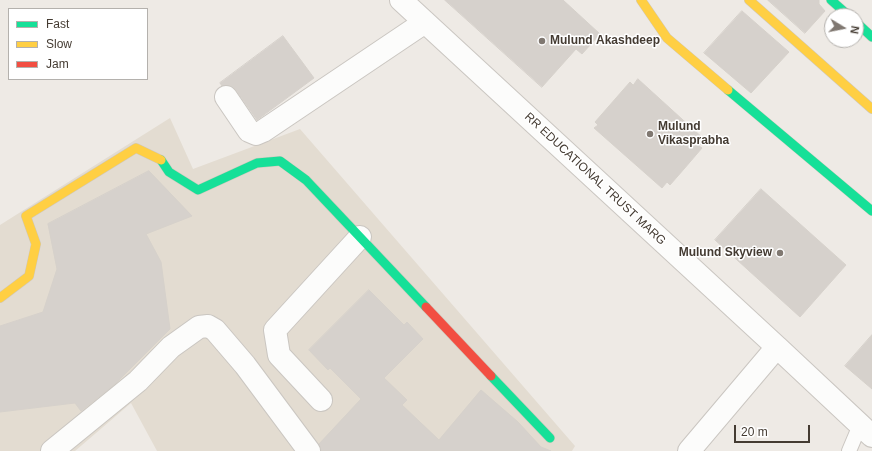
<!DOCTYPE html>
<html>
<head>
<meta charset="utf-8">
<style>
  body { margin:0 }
  #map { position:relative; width:872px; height:451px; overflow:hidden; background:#eeeae5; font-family:Helvetica,sans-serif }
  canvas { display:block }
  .legend { position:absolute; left:8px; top:8px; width:140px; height:72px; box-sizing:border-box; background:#fff; border:1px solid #b4b1ad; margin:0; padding:5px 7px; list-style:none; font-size:12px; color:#443b32 }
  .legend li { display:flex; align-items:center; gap:8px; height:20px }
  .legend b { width:20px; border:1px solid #b4b1ad }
  .north { position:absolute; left:824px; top:8px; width:40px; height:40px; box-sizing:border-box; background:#fff; border:1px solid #b4b1ad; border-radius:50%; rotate:100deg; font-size:11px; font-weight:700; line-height:16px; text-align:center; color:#443b32 }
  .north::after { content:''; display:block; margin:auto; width:14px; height:18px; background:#807871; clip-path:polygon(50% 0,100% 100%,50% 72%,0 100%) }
  .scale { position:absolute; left:734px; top:425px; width:76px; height:18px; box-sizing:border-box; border:2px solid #443b32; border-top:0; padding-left:5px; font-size:12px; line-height:14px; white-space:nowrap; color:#443b32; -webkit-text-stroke:3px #fff; paint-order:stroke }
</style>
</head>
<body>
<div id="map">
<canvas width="872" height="451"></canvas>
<ul class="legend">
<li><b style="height:5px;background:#16e098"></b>Fast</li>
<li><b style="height:5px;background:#ffcf43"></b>Slow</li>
<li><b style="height:5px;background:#f24e42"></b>Jam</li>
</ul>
<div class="north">N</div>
<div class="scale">20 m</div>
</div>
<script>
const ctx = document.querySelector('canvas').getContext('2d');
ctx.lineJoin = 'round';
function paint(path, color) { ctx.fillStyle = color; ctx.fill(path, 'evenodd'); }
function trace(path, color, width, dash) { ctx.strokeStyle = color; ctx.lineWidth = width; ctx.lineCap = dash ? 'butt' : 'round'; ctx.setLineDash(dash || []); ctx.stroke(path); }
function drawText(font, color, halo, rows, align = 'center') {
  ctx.font = font + ' Helvetica,sans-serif'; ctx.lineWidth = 3; ctx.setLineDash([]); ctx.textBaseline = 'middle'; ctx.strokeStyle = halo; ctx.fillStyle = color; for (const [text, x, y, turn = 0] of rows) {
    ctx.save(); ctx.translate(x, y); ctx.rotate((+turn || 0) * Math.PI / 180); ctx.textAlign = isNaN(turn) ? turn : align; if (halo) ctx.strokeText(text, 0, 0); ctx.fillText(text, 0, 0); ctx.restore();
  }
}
const residential = new Path2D(`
  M 170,118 L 193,169 L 300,129 L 575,446 L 572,451 L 157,451 L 131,403 L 75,451 L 0,451 L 0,225 Z`);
const building = new Path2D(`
  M 445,0 L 563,0 L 600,34 L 582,54 L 576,49 L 542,87 Z
  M 768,0 L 819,0 L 819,4 L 825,11 L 805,33 Z
  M 742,11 L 789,52 L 751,93 L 704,53 Z
  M 283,36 L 314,78 L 257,120 L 236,90 L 231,86 L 222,86 L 220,83 Z
  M 638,79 L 705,140 L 699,146 L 702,148 L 684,169 L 670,185 L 667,182 L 662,188 L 594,128 L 598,125 L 595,122 L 630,82 L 633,85 Z
  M 149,171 L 192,216 L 146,234 L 161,262 L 170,329 L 115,384 L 81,411 L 75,403 L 0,412 L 0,326 L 43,312 L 57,269 L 48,224 Z
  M 761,189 L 846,265 L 800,317 L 715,240 Z
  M 369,290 L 404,325 L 407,322 L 423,339 L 384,378 L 407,400 L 402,405 L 439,440 L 481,390 L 518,422 L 541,447 L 551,451 L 321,451 L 319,444 L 361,399 L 330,368 L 328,370 L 309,350 Z
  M 872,335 L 872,389 L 845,366 Z`);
const lane = new Path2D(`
  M 849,451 L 860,425`);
const street = new Path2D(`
  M 401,0 L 777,347 L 689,451
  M 226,97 L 249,131 L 256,134 L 263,131 L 425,22
  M 777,347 L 872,436
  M 321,400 L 279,355 L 275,330 L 360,237
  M 52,451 L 138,381 L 171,347 L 199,327 L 208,326 L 215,330 L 245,365 L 309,451`);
const fast = new Path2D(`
  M 831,0 L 849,16
  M 856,22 L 872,37
  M 728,90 L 872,211
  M 161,160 L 169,172 L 198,190 L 257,163 L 280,161 L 306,180 L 426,307
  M 491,376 L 550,438`);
const slow = new Path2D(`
  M 641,0 L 667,38 L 728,90
  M 749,0 L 872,109
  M 0,298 L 29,276 L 36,244 L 26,216 L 136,148 L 161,160`);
const jam = new Path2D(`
  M 426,307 L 491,376`);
const markers = [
  [542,41,4,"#807871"],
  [650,134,4,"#807871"],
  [780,253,4,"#807871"]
];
const poiNames = [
  ["Mulund Akashdeep",550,41],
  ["Mulund",658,127],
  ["Vikasprabha",658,141],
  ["Mulund Skyview",772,253,"right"]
];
const streetNames = [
  ["RR EDUCATIONAL TRUST MARG",595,179,43]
];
paint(residential, '#e3dcd1');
paint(building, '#d6d1cc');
trace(building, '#d6d1cb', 1);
trace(lane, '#cac6c1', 16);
trace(street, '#cac6c1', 24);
trace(fast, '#cfc8bc', 10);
trace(slow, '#cfc8bc', 10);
trace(jam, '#cfc8bc', 10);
trace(lane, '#fcfcfb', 14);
trace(street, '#fcfcfb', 22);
trace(fast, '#16e098', 9);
trace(slow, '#ffcf43', 9);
trace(jam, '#f24e42', 9);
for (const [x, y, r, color] of markers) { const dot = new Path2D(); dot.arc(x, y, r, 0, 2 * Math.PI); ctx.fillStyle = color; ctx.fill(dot); trace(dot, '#fff', 1.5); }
drawText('bold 12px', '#443b32', '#fff', poiNames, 'left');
drawText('12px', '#443b32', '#fff', streetNames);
</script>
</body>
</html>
